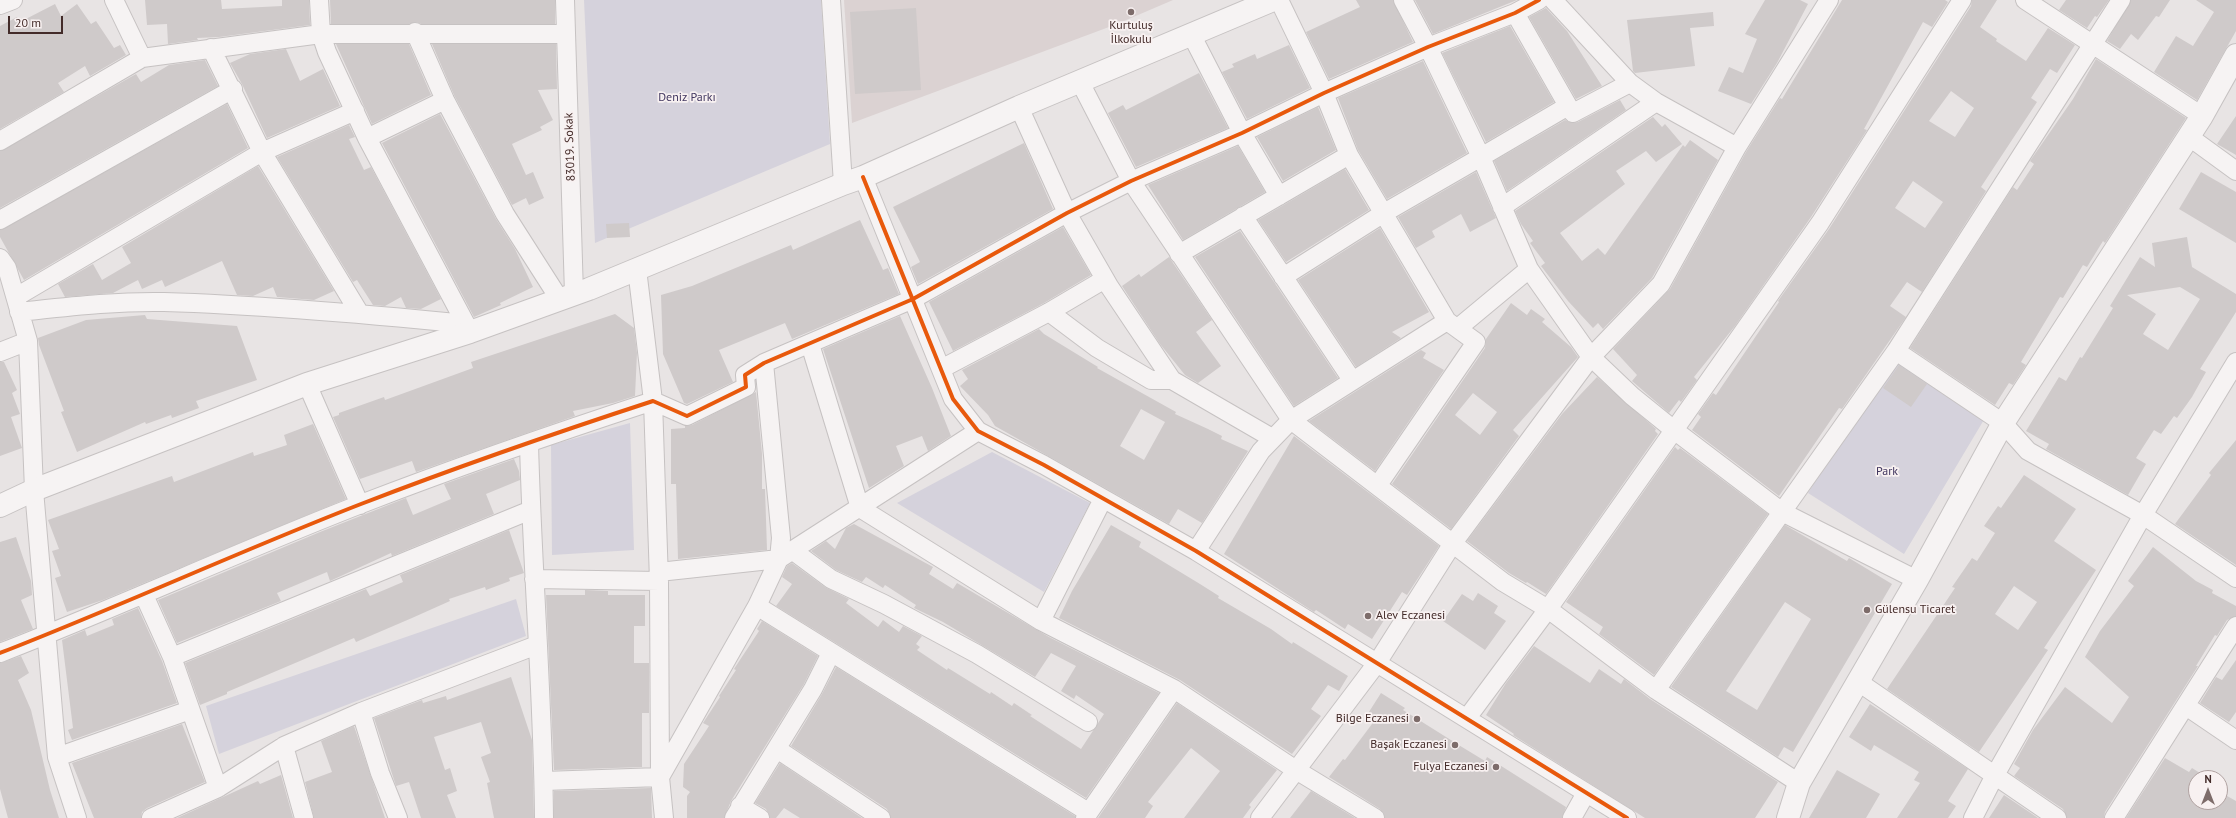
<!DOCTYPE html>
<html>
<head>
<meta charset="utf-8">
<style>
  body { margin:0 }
  #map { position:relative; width:2236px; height:818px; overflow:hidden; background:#e8e4e4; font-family:"PT Sans",sans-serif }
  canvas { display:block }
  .north { position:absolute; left:2188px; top:770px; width:40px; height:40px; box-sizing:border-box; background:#f8f1f1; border:1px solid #b0a2a1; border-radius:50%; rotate:0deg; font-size:11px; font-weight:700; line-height:16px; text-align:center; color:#432b29 }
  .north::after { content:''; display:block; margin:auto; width:14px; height:18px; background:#7d6c6a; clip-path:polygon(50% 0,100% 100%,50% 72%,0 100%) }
  .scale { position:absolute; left:8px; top:16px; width:55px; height:18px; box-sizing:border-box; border:2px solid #432b29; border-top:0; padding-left:5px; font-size:12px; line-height:14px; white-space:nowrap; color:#432b29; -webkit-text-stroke:3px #f8f1f1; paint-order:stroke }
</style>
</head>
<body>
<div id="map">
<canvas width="2236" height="818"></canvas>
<div class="north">N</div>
<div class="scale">20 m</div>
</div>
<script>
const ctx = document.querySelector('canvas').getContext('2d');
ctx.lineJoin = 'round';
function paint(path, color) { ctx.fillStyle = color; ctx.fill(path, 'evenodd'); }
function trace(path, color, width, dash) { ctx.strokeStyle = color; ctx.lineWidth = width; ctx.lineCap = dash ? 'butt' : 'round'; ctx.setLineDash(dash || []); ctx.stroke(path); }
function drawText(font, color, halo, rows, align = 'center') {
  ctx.font = font + ' "PT Sans",sans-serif'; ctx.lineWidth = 3.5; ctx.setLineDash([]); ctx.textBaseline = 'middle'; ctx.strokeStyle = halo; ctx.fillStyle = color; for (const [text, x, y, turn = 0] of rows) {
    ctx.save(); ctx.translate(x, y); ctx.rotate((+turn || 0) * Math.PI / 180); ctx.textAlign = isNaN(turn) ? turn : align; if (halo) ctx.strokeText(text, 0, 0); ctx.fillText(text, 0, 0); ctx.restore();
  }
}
const built = new Path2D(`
  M 844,0 L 1173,0 L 1117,24 L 852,123 Z`);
const green = new Path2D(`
  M 584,0 L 821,0 L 830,144 L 595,243 Z
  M 1894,357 L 1985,418 L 1904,554 L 1808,493 Z
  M 630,423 L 634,550 L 552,555 L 551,445 Z
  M 992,452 L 1090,503 L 1044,592 L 897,503 Z
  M 516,599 L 526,636 L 219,754 L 206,706 Z`);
const building = new Path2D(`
  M 145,0 L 221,0 L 222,9 L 282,6 L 282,0 L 309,0 L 310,25 L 219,37 L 197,38 L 198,40 L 168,44 L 167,24 L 147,25 Z
  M 330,0 L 555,0 L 555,24 L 421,24 L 416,22 L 409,24 L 331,24 Z
  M 1356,0 L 1393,0 L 1413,42 L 1329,79 L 1306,32 L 1360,7 Z
  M 1415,0 L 1517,0 L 1433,34 Z
  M 1765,0 L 1800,0 L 1808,4 L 1777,63 L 1751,104 L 1718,91 L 1729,67 L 1743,73 L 1757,39 L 1745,34 Z
  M 1842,0 L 1945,0 L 1948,2 L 1932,27 L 1923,22 L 1864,129 L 1867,130 L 1811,217 L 1735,326 L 1694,377 L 1697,380 L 1681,402 L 1679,400 L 1669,413 L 1632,381 L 1637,375 L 1613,349 L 1670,289 L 1746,152 L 1780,98 L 1782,99 Z
  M 1972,0 L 1997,0 L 1980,27 L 1997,39 L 1996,41 L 2026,61 L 2048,28 L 2075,45 L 2057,73 L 2050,69 L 2031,98 L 2037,102 L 1981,187 L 1986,191 L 1922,292 L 1907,282 L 1890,306 L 1906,317 L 1842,409 L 1839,408 L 1779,496 L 1692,430 L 1701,417 L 1698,414 L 1713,393 L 1716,395 L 1779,302 L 1778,301 L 1829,229 L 1971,6 ZM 1951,91 L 1974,108 L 1955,137 L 1929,121 ZM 1913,181 L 1943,202 L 1925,228 L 1895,208 Z
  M 2066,0 L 2109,0 L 2097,17 L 2095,16 L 2087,28 L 2059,10 Z
  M 2131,0 L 2170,0 L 2159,17 L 2156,16 L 2138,40 L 2131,34 L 2120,49 L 2107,41 Z
  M 2196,0 L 2236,0 L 2236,31 L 2197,100 L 2154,72 L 2176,36 L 2193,46 L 2214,12 Z
  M 55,4 L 61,16 L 77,4 L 91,24 L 96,21 L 114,48 L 120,45 L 126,55 L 90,76 L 85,66 L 58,83 L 64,92 L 0,129 L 0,26 L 17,17 L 20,22 Z
  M 916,8 L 921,90 L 855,94 L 850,12 Z
  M 1546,8 L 1567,31 L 1602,86 L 1576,99 L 1529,17 Z
  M 1713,12 L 1714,26 L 1690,28 L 1695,66 L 1635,73 L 1633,71 L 1627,20 Z
  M 1510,26 L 1554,102 L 1486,142 L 1442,53 Z
  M 336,44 L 409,44 L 431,95 L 372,124 Z
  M 432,44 L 556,44 L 557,89 L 538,90 L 553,120 L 540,127 L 542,130 L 512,144 L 526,175 L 533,172 L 544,198 L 529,205 L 526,198 L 512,205 L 454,95 Z
  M 1289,45 L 1310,88 L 1247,119 L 1222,72 L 1234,67 L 1232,64 L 1255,54 L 1257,59 Z
  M 286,49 L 300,81 L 323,69 L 340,106 L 267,138 L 242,84 L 230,63 L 250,54 Z
  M 2096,59 L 2186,118 L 2105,243 L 2103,241 L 2087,267 L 2083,265 L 2063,298 L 2060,297 L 2021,362 L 2026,365 L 2013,385 L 2009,383 L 1995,405 L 1910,348 L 2013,187 L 2017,190 L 2034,164 L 2030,161 L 2073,99 Z
  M 205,60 L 218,86 L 0,208 L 0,151 L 136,74 L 141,82 L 169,65 Z
  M 1423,61 L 1467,153 L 1387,199 L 1358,150 L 1338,98 Z
  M 1199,73 L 1228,128 L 1136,167 L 1108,113 L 1123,105 L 1126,110 Z
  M 1620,100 L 1626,110 L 1507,191 L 1494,161 L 1565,120 L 1573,123 L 1578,122 Z
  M 227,104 L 248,148 L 24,280 L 0,237 L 0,230 Z
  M 1318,107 L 1336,150 L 1283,181 L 1257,137 Z
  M 440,114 L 496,219 L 515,249 L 533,287 L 500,303 L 501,305 L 474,317 L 382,143 Z
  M 2236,116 L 2236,155 L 2217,144 Z
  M 1653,117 L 1662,127 L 1665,124 L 1682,144 L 1656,162 L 1646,151 L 1616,171 L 1625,184 L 1560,233 L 1582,261 L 1598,248 L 1605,255 L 1683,145 L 1685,147 L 1690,140 L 1718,160 L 1652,278 L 1603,329 L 1598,323 L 1593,328 L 1568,301 L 1541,266 L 1545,263 L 1530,243 L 1533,241 L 1521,224 L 1515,211 Z
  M 349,125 L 355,137 L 349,139 L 364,170 L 371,167 L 441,299 L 421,309 L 406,308 L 401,297 L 385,306 L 373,305 L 357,280 L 353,282 L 277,157 Z
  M 1024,143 L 1053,209 L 918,284 L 911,267 L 920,262 L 893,207 Z
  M 1238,146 L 1265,192 L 1183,240 L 1148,185 Z
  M 258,166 L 334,291 L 314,300 L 277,297 L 273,287 L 253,296 L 237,295 L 222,261 L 165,287 L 162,280 L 142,289 L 138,280 L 113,293 L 65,297 L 58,284 L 93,264 L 102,280 L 131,263 L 122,247 Z
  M 1345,169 L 1369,210 L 1286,262 L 1258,220 Z
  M 1476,172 L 1496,218 L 1470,232 L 1461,214 L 1432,231 L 1435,237 L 1416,248 L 1398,217 Z
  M 2201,172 L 2236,192 L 2236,243 L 2179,209 Z
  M 860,220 L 883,270 L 888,268 L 899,294 L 792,339 L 785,323 L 719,350 L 733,382 L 687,404 L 684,403 L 663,354 L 661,295 L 692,286 L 791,245 L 793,250 Z
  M 629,223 L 630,237 L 607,238 L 606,224 Z
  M 1063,227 L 1091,275 L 1044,303 L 953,351 L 929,302 Z
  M 1380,228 L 1429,312 L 1392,332 L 1401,338 L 1356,367 L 1298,280 Z
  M 1240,231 L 1338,378 L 1294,406 L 1195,257 Z
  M 2187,237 L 2192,267 L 2236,294 L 2236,312 L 2200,369 L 2206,372 L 2192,397 L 2177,418 L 2174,416 L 2161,434 L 2154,430 L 2136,458 L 2146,464 L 2128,495 L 2046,449 L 2049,444 L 2026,431 L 2059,377 L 2066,381 L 2080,357 L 2082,358 L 2113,308 L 2110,306 L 2140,257 L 2155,267 L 2152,243 ZM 2180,287 L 2200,299 L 2168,350 L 2143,334 L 2156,314 L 2127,295 Z
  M 1169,257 L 1212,320 L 1196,332 L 1221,366 L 1198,383 L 1185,375 L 1160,344 L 1122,286 L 1139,274 L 1141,277 Z
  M 1511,303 L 1527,315 L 1531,309 L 1545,319 L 1542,322 L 1571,347 L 1578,357 L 1513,430 L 1519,436 L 1451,529 L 1392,484 L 1485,348 L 1486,339 ZM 1473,393 L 1497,412 L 1480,435 L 1455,415 Z
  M 615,314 L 634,328 L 637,353 L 635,396 L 613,403 L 573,411 L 575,416 L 416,472 L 412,461 L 360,479 L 333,417 L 339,415 L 339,413 L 384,397 L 385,400 L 473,368 L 471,362 Z
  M 145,315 L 147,319 L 237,326 L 257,380 L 196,401 L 199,408 L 172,418 L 171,415 L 146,424 L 145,422 L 77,452 L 61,412 L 64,411 L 39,345 L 38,338 L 86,320 Z
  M 900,316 L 932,388 L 951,436 L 928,451 L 922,436 L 896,446 L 904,466 L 869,488 L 823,349 Z
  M 1039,329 L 1044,334 L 1098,367 L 1097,368 L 1176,412 L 1175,414 L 1208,429 L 1222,436 L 1221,439 L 1248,451 L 1202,523 L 1178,509 L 1169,524 L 995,426 L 988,415 L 960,386 L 968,379 L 962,370 ZM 1141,409 L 1165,422 L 1144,460 L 1120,446 Z
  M 1421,350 L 1426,353 L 1423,358 L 1444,370 L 1375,471 L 1309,421 Z
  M 0,362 L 4,362 L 17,390 L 12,393 L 20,414 L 11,417 L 22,448 L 0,456 Z
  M 1899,365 L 1927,384 L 1911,407 L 1883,388 Z
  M 1597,377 L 1656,429 L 1655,431 L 1658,434 L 1546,594 L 1527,582 L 1526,583 L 1509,573 L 1467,541 L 1562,414 Z
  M 756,392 L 762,454 L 762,489 L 765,489 L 767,550 L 678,559 L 676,484 L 671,484 L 671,429 L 685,428 L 685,426 L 692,425 Z
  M 313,424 L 346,499 L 103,600 L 67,612 L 55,578 L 61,576 L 52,551 L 59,549 L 48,520 L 172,476 L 174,482 L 253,452 L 254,456 L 287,445 L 284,435 Z
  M 1294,436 L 1439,546 L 1407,595 L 1402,592 L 1372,639 L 1348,624 L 1345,629 L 1316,610 L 1314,612 L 1224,554 Z
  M 2236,440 L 2236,565 L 2175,524 L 2211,475 L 2209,473 Z
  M 1675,447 L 1678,450 L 1680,448 L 1768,514 L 1654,675 L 1599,634 L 1603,627 L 1566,602 Z
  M 514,459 L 519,471 L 520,480 L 486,494 L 494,514 L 392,556 L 391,553 L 330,581 L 327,572 L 277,593 L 281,601 L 177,643 L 158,600 L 320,532 L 406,498 L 413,515 L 451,499 L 444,484 Z
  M 2024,475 L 2076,509 L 2054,541 L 2096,570 L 2044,648 L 2048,650 L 1979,752 L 1887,689 L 1955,588 L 1952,587 L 1972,558 L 1977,561 L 1995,533 L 1984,526 L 1998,506 L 2001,508 ZM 2014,586 L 2037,602 L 2018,630 L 1995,614 Z
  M 854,524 L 933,567 L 929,574 L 953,589 L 957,583 L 1049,637 L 1159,693 L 1086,798 L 776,606 L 792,584 L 782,577 L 787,566 L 792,563 L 825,587 L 849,599 L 846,603 L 878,627 L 883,620 L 899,632 L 903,626 L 922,636 L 916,644 L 920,647 L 917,650 L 947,670 L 948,668 L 990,694 L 991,692 L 1012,706 L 1014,703 L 1032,715 L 1030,716 L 1081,749 L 1104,714 L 1076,695 L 1074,699 L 1061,691 L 1076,666 L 1051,653 L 1035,677 L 943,622 L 914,608 L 916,605 L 885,585 L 883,588 L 866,577 L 862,582 L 836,570 L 811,551 L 826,541 L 835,549 L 846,528 Z
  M 1111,525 L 1141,542 L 1139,547 L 1200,584 L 1219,596 L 1218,598 L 1271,629 L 1292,644 L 1293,642 L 1348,676 L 1339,691 L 1328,685 L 1311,709 L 1321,716 L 1292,754 L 1180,680 L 1059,618 L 1072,591 Z
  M 1785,525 L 1847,561 L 1849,558 L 1892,584 L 1793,752 L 1784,747 L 1778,757 L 1671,687 ZM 1785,602 L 1811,619 L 1757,710 L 1726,691 Z
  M 509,530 L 524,573 L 509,578 L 510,581 L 486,590 L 485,587 L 449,599 L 450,601 L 412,618 L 356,642 L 354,638 L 227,692 L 227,694 L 200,705 L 185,663 L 366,589 L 370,596 L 403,582 L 400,575 Z
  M 16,537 L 31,581 L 32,595 L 21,600 L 33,629 L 0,642 L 0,542 Z
  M 2153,547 L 2196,581 L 2213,590 L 2212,593 L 2236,606 L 2236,616 L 2227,620 L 2217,636 L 2215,635 L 2196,666 L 2198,666 L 2105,812 L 2104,818 L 2067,818 L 2063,809 L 2014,776 L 2020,768 L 2014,764 L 2033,730 L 2065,687 L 2112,723 L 2129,697 L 2085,657 L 2100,631 L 2134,586 L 2128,581 Z
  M 585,590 L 608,591 L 608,595 L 645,595 L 645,626 L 634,626 L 634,663 L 649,663 L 649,713 L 642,713 L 642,767 L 554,770 L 546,595 L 585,595 Z
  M 1478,593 L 1498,606 L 1494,613 L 1506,621 L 1485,650 L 1443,621 L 1462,594 L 1473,601 Z
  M 138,608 L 162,661 L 177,703 L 72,740 L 68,730 L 73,728 L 62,640 L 85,630 L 87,636 L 114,625 L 112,619 Z
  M 762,621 L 818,656 L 804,684 L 731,801 L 724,818 L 687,818 L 687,796 L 690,792 L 683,787 L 684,764 L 709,726 L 703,723 L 720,697 L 719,696 L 736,670 L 734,669 L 759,631 L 757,629 Z
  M 1534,646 L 1590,683 L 1599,669 L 1621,684 L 1624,679 L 1650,699 L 1778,782 L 1755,818 L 1645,818 L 1513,735 L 1514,734 L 1486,715 L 1506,683 Z
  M 21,656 L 29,673 L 18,680 L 31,710 L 50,790 L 59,818 L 8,818 L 0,789 L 0,663 Z
  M 2236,660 L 2236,712 L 2229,722 L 2200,703 L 2216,677 L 2222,680 Z
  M 836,667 L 1075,816 L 1075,818 L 891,818 L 887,809 L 791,746 L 822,694 Z
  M 511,677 L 532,740 L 534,818 L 494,818 L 487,783 L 490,782 L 481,757 L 491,753 L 481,722 L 434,737 L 445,770 L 450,768 L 457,791 L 447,795 L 456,818 L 421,818 L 409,782 L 396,786 L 374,718 L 422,700 L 423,703 L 446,696 L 447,700 Z
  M 1381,693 L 1405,708 L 1403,710 L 1462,747 L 1485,761 L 1487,757 L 1566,807 L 1562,818 L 1385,818 L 1380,809 L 1329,777 L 1343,759 L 1345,760 L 1375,720 L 1367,715 Z
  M 1177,703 L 1277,770 L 1249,805 L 1251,807 L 1243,818 L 1184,818 L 1220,771 L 1191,748 L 1148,802 L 1153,806 L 1145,818 L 1098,818 Z
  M 1870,704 L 1968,769 L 1948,801 L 1956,806 L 1948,818 L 1897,818 L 1920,783 L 1914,780 L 1919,772 L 1874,745 L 1871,751 L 1849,737 Z
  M 182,724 L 205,782 L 147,808 L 142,812 L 141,818 L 94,818 L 72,763 Z
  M 354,726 L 385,818 L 314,818 L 305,782 L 332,772 L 321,741 Z
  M 2165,758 L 2189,772 L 2192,768 L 2208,778 L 2196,778 L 2196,802 L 2220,802 L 2220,792 L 2236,801 L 2236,818 L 2126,818 Z
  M 780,763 L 862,818 L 800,818 L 784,808 L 776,818 L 770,818 L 766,809 L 755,803 Z
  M 1837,770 L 1880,794 L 1866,818 L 1809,818 Z
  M 281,775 L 293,818 L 177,818 L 258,781 L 260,784 Z
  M 651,788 L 652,818 L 554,818 L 554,791 Z
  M 1311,791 L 1355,818 L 1290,818 Z
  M 2004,795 L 2038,818 L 1989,818 Z`);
const minor = new Path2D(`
  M 114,0 L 142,58
  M 319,0 L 321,34 L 327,52 L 367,138 L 470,332
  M 565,0 L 574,294
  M 831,0 L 843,184
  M 1279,0 L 1324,93 L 1349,155 L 1447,321 L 1476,342 L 1378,485
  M 1403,0 L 1428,47 L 1481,157 L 1568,106 L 1573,113 L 1630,83
  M 1553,0 L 1630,83 L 1656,102 L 1737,147
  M 2025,0 L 2202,116
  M 0,5 L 13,0
  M 1515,13 L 1568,106
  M 415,32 L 445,100 L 505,214 L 560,300
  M 1191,34 L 1242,133 L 1279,196
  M 211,48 L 262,152 L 360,314
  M 1080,82 L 1131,181 L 1291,420 L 1503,582 L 1548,609 L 1656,690 L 1799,783
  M 1019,107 L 1067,213 L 1109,286 L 1172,380 L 1272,438
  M 2188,136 L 2236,171
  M 367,138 L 445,100
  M 0,141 L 142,58 L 321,34 L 566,34
  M 863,177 L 953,399 L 978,431 L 1044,465 L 1196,551 L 1627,818
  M 1502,207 L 1656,102
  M 1243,216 L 1352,380
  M 0,220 L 233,89
  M 1179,254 L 1349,155
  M 0,258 L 7,268 L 28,341 L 34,490 L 57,757 L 77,818
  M 637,269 L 653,401 L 659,581 L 660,777 L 664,818
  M 1283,277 L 1384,213 L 1481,157 L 1529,269 L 1591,357 L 1632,396 L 1674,430 L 1782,512 L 1917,580
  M 16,297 L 262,152 L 355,111
  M 19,312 C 67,307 116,301 164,302 C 265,305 366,314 466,324
  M 1049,312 L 1097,348 L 1151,380 L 1172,380
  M 1458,328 L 1529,269
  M 810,344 L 860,508 L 1041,621 L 1174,689 L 1296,770 L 1375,818
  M 1896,351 L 2003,423 L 2028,451 L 2143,515 L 2236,578
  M 0,352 L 28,341
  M 941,369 L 1049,312 L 1105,279
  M 307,384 L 360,505
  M 529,443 C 532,568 543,693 544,818
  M 792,550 L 831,579 L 884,604 L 977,654 L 1088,722
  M 1196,551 L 1261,451 L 1291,420 L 1447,321
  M 659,572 L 779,559 L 978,431
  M 534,579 L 659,581
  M 144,595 L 172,657 L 218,788
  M 757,606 L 1088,812
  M 1041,621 L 1103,499
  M 0,653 C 121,606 240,551 361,504 C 457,467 555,433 653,401 L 687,416 L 746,387 L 745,375 L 764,363 L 913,299 L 1067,213 L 1131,181 L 1242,133 L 1324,93 L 1428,47 L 1515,13 L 1539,0
  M 172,657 L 531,510
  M 1857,681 L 2057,818
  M 1656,690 L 1896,351 L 2121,0
  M 2186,706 L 2236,740
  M 361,712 L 380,773 L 398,818
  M 1467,718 L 1548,609 L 1820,223 L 1962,0
  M 284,746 L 304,818
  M 777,749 L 881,818
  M 57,757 L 190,710
  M 544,781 L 660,777 L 757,606 L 779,559 L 781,538 L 764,363
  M 740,806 L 760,818
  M 151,818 L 218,788 L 284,746 L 361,712 L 537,645
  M 734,818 L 813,689 L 831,653
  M 1085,818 L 1174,689
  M 1260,818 L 1377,663 L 1453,543 L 1591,357 L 1661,284 L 1737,147 L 1829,0
  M 1572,818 L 1586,793
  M 1973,818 L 1995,775 L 2143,515 L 2236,362
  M 2114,818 L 2236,626`);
const tertiary = new Path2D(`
  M 0,506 L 34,490 L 307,384 L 470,332 L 589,289 L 843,184 L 863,177 L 1019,107 L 1273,0
  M 1788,818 L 1799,783 L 1917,580 L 2003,423 L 2202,116 L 2236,55`);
const cycleway = new Path2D(`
  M 863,177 L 953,399 L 978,431 L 1044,465 L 1196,551 L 1627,818
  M 0,653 C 121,606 240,551 361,504 C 457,467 555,433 653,401 L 687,416 L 746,387 L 745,375 L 764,363 L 913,299 L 1067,213 L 1131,181 L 1242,133 L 1324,93 L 1428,47 L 1515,13 L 1539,0`);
const markers = [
  [1131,12,4,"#7d6c6a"],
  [1867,610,4,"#7d6c6a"],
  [1368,616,4,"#7d6c6a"],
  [1417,719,4,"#7d6c6a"],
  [1455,745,4,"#7d6c6a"],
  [1496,767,4,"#7d6c6a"]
];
const poiNames = [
  ["Kurtuluş",1131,26,"center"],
  ["İlkokulu",1131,40,"center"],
  ["Gülensu Ticaret",1875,610,"left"],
  ["Alev Eczanesi",1376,616,"left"],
  ["Bilge Eczanesi",1409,719],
  ["Başak Eczanesi",1447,745],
  ["Fulya Eczanesi",1488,767]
];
const parkNames = [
  ["Deniz Parkı",687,98],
  ["Park",1887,472]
];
const streetNames = [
  ["83019. Sokak",570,147,-92]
];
paint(built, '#dbd2d2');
paint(green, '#d5d2dc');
paint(building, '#cfcaca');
trace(minor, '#c6c2c2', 20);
trace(tertiary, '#c6c2c2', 24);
trace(minor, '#f6f3f3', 18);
trace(tertiary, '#f6f3f3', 22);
trace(cycleway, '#e8590c', 4);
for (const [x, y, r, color] of markers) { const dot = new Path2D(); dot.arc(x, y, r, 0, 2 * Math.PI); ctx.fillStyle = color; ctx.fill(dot); trace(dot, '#f8f1f1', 1.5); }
drawText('12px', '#432b29', '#f8f1f1', poiNames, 'right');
drawText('12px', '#40365f', '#f8f1f1', parkNames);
drawText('12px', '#432b29', '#f8f1f1', streetNames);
</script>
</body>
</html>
